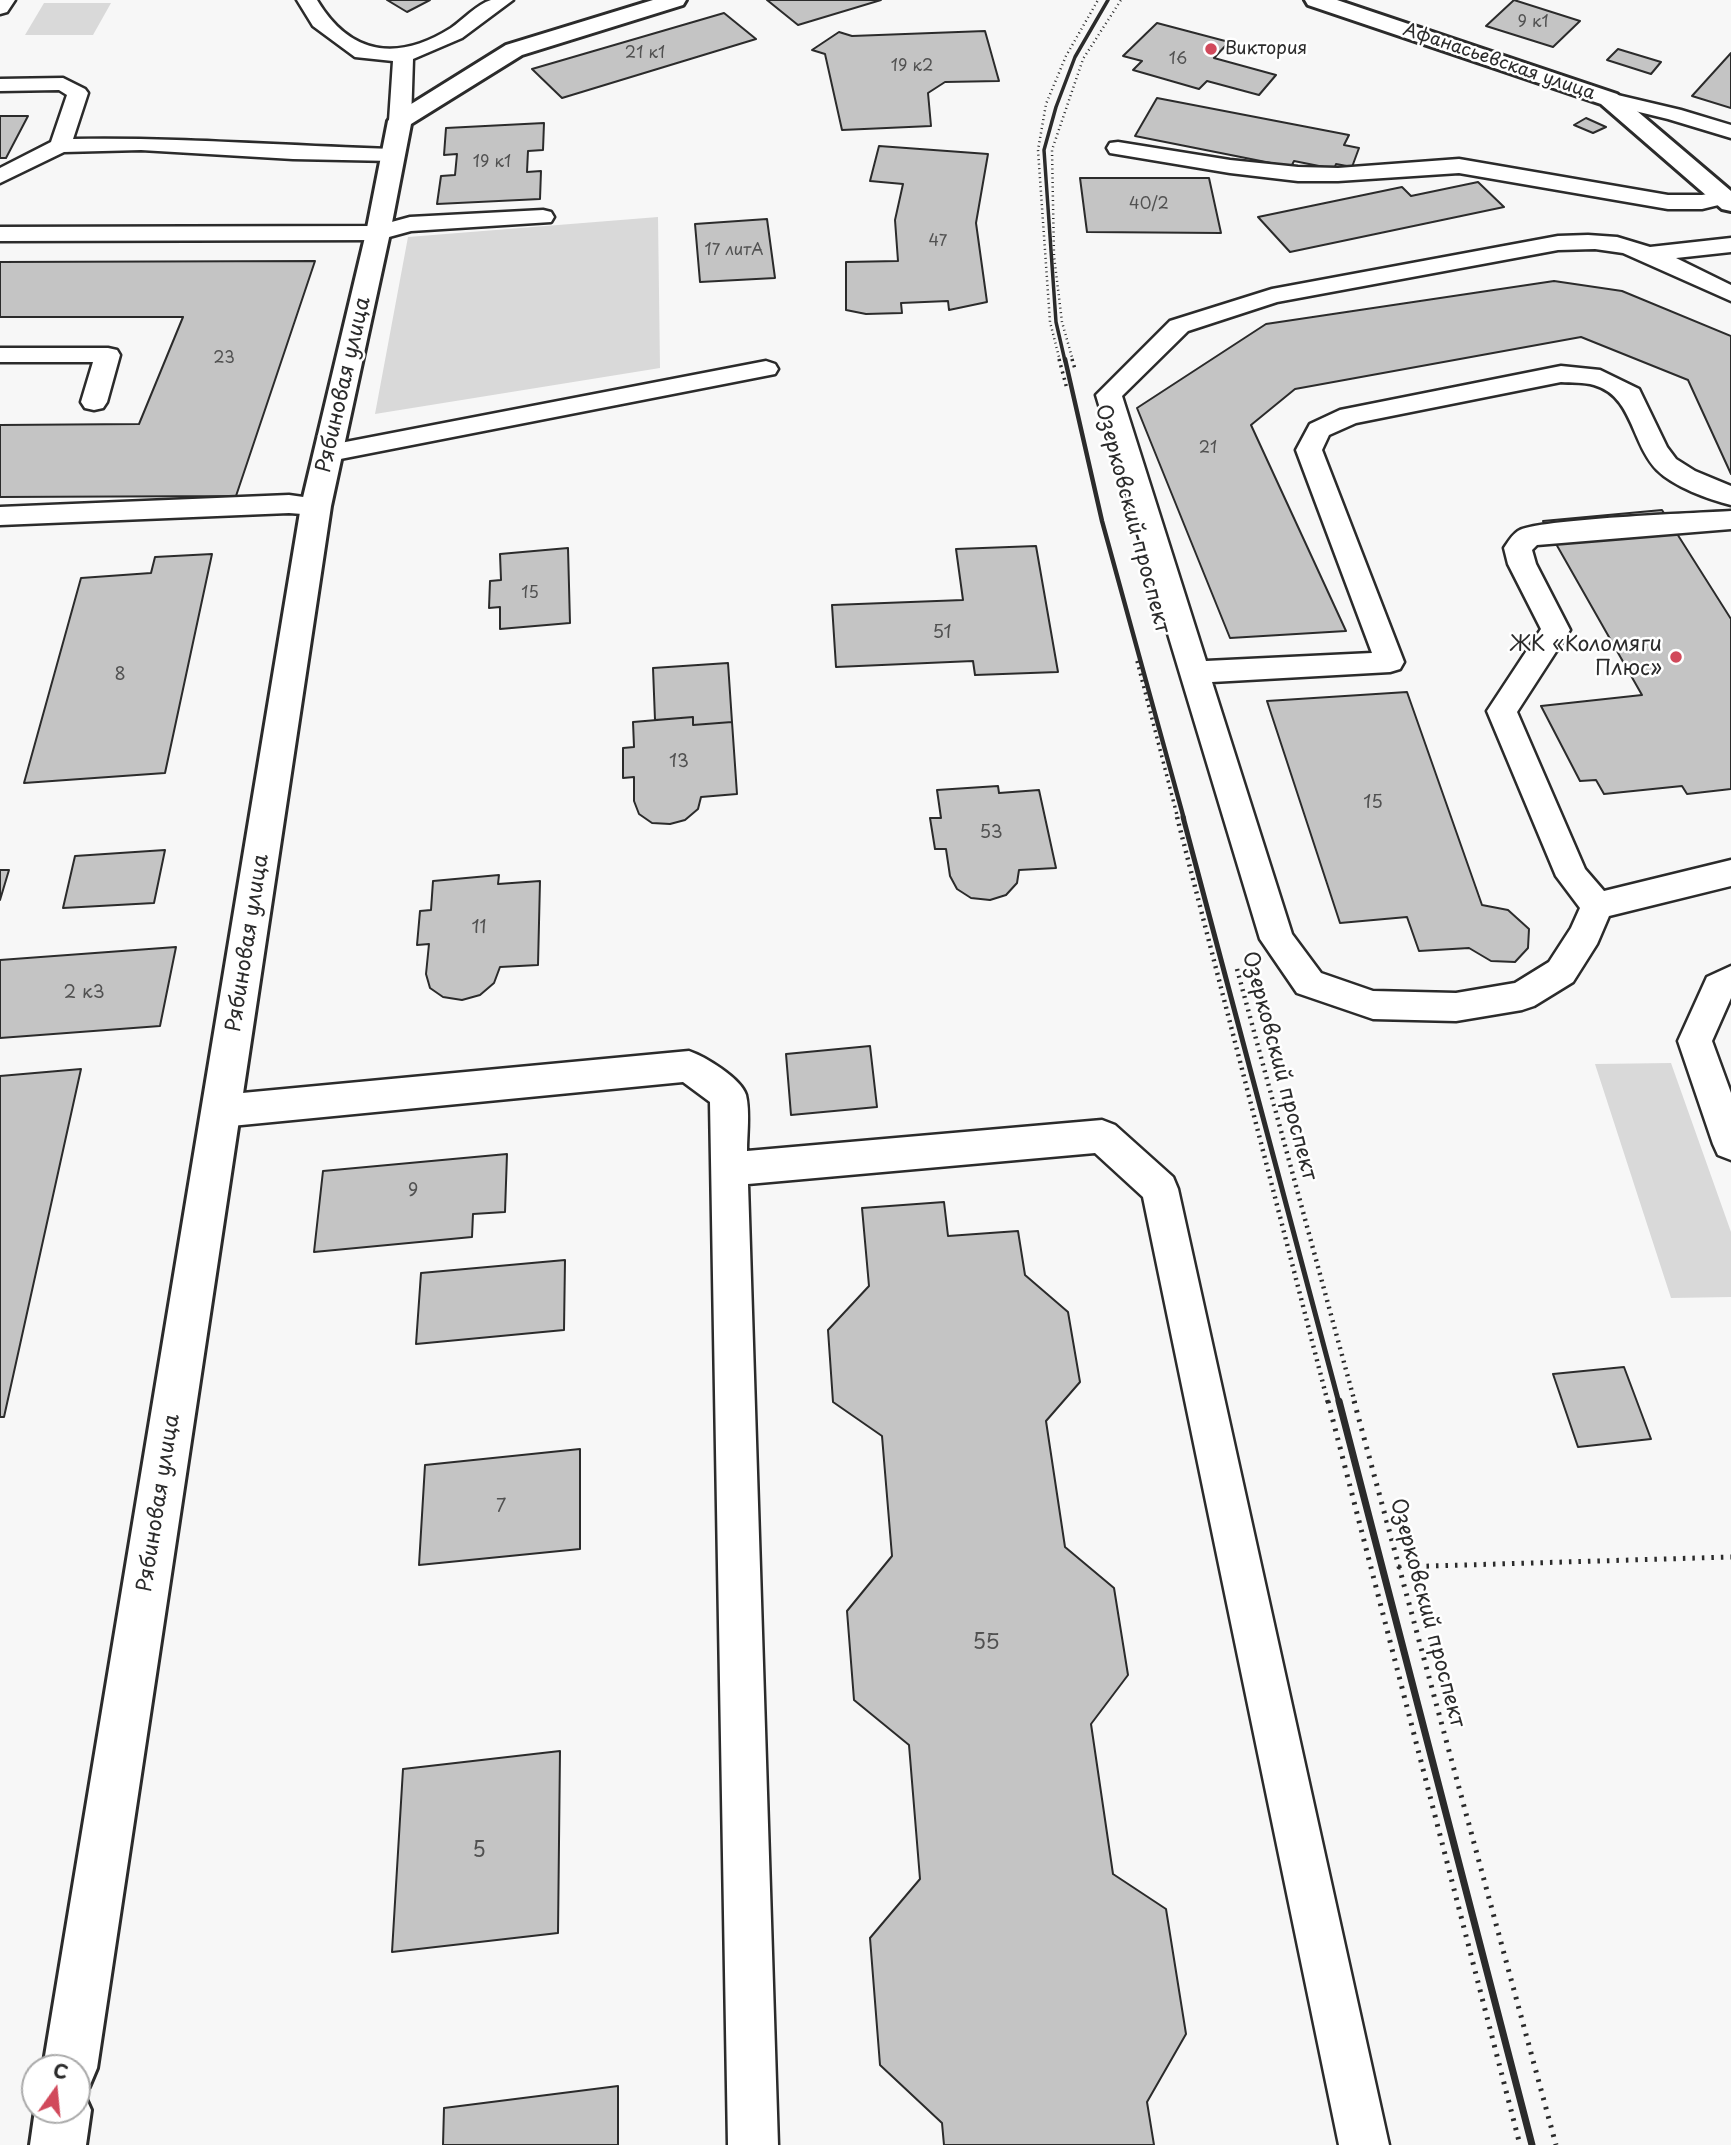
<!DOCTYPE html>
<html>
<head>
<meta charset="utf-8">
<style>
  body { margin:0 }
  #map { position:relative; width:1731px; height:2145px; overflow:hidden; background:#f7f7f7; font-family:"Playpen Sans",sans-serif }
  canvas { display:block }
  .north { position:absolute; left:21px; top:2054px; width:70px; height:70px; box-sizing:border-box; background:#fff; border:2px solid #aaa; border-radius:50%; rotate:15deg; font-size:19px; font-weight:700; line-height:28px; text-align:center; color:#2b2b2b }
  .north::after { content:''; display:block; margin:auto; width:24px; height:32px; background:#d1495b; clip-path:polygon(50% 0,100% 100%,50% 72%,0 100%) }
</style>
</head>
<body>
<div id="map">
<canvas width="1731" height="2145"></canvas>
<div class="north">С</div>
</div>
<script>
const ctx = document.querySelector('canvas').getContext('2d');
ctx.lineJoin = 'round';
function paint(path, color) { ctx.fillStyle = color; ctx.fill(path, 'evenodd'); }
function trace(path, color, width, dash) { ctx.strokeStyle = color; ctx.lineWidth = width; ctx.lineCap = dash ? 'butt' : 'round'; ctx.setLineDash(dash || []); ctx.stroke(path); }
function drawText(font, color, halo, rows, align = 'center') {
  ctx.font = font + ' "Playpen Sans",sans-serif'; ctx.lineWidth = 5; ctx.setLineDash([]); ctx.textBaseline = 'middle'; ctx.strokeStyle = halo; ctx.fillStyle = color; for (const [text, x, y, turn = 0] of rows) {
    ctx.save(); ctx.translate(x, y); ctx.rotate((+turn || 0) * Math.PI / 180); ctx.textAlign = isNaN(turn) ? turn : align; if (halo) ctx.strokeText(text, 0, 0); ctx.fillText(text, 0, 0); ctx.restore();
  }
}
const green = new Path2D(`
  M 44,3 L 111,3 L 93,35 L 25,35 Z
  M 658,217 L 660,368 L 375,414 L 408,237 Z
  M 1671,1063 L 1731,1232 L 1731,1297 L 1671,1298 L 1595,1064 Z`);
const building = new Path2D(`
  M 387,0 L 430,0 L 407,12 Z
  M 767,0 L 881,0 L 798,25 Z
  M 1514,0 L 1580,21 L 1553,47 L 1486,26 Z
  M 724,13 L 756,39 L 562,98 L 532,69 Z
  M 1157,23 L 1229,42 L 1214,58 L 1276,75 L 1259,95 L 1207,81 L 1199,89 L 1133,70 L 1142,61 L 1123,56 Z
  M 985,31 L 999,81 L 945,82 L 928,93 L 931,126 L 842,130 L 825,54 L 812,50 L 839,32 L 852,36 Z
  M 1618,49 L 1661,62 L 1651,74 L 1607,60 Z
  M 1731,53 L 1731,108 L 1692,96 Z
  M 1157,98 L 1349,135 L 1344,145 L 1359,148 L 1352,167 L 1336,164 L 1334,169 L 1294,161 L 1291,167 L 1135,136 Z
  M 0,116 L 28,116 L 6,158 L 0,158 Z
  M 1586,118 L 1606,127 L 1593,133 L 1574,125 Z
  M 544,123 L 543,150 L 528,151 L 527,172 L 541,171 L 540,199 L 437,204 L 441,176 L 455,175 L 457,154 L 444,155 L 446,128 Z
  M 879,146 L 988,154 L 976,223 L 987,302 L 949,310 L 948,301 L 901,303 L 902,313 L 866,314 L 846,310 L 846,262 L 898,261 L 895,220 L 903,184 L 870,181 Z
  M 1080,178 L 1209,178 L 1221,233 L 1087,232 Z
  M 1478,182 L 1504,207 L 1290,252 L 1258,217 L 1402,187 L 1411,196 Z
  M 767,219 L 775,278 L 700,282 L 695,224 Z
  M 315,261 L 236,496 L 0,497 L 0,425 L 139,424 L 183,317 L 0,317 L 0,262 Z
  M 1554,281 L 1622,291 L 1731,336 L 1731,474 L 1688,380 L 1581,337 L 1295,389 L 1251,425 L 1346,631 L 1230,638 L 1137,408 L 1266,324 Z
  M 1662,510 L 1731,619 L 1731,789 L 1687,794 L 1682,786 L 1604,794 L 1596,780 L 1580,781 L 1541,706 L 1642,695 L 1543,521 Z
  M 1036,546 L 1058,672 L 975,675 L 973,661 L 836,667 L 832,605 L 963,600 L 956,549 Z
  M 568,548 L 570,623 L 500,629 L 500,607 L 489,608 L 490,581 L 501,580 L 500,554 Z
  M 212,554 L 165,773 L 24,783 L 81,578 L 151,573 L 155,557 Z
  M 728,663 L 732,722 L 693,725 L 693,717 L 655,720 L 653,668 Z
  M 1407,692 L 1482,905 L 1508,910 L 1529,929 L 1528,948 L 1515,962 L 1491,961 L 1469,948 L 1419,951 L 1407,917 L 1340,923 L 1267,701 Z
  M 693,717 L 693,725 L 732,722 L 737,794 L 701,797 L 698,809 L 685,820 L 670,824 L 652,823 L 639,814 L 634,801 L 634,777 L 623,778 L 623,748 L 634,747 L 633,722 Z
  M 998,786 L 999,793 L 1039,790 L 1056,868 L 1019,870 L 1017,883 L 1006,895 L 990,900 L 971,898 L 957,889 L 950,876 L 946,849 L 935,849 L 930,818 L 941,818 L 937,790 Z
  M 165,850 L 154,903 L 63,908 L 75,856 Z
  M 0,870 L 9,870 L 0,900 Z
  M 499,875 L 498,884 L 540,881 L 538,965 L 500,967 L 494,983 L 480,995 L 462,1000 L 443,997 L 430,988 L 426,974 L 429,944 L 417,945 L 420,911 L 431,910 L 433,881 Z
  M 176,947 L 160,1026 L 0,1038 L 0,960 Z
  M 870,1046 L 877,1107 L 791,1115 L 786,1054 Z
  M 81,1069 L 4,1417 L 0,1417 L 0,1076 Z
  M 507,1154 L 505,1212 L 473,1214 L 472,1237 L 314,1252 L 323,1171 Z
  M 944,1202 L 948,1236 L 1018,1231 L 1025,1275 L 1068,1312 L 1080,1382 L 1046,1421 L 1065,1547 L 1114,1588 L 1128,1675 L 1091,1724 L 1113,1874 L 1166,1909 L 1186,2034 L 1147,2102 L 1154,2145 L 944,2145 L 942,2123 L 880,2065 L 870,1938 L 920,1879 L 909,1745 L 854,1700 L 847,1611 L 892,1556 L 882,1436 L 833,1402 L 828,1330 L 869,1286 L 862,1208 Z
  M 565,1260 L 564,1330 L 416,1344 L 421,1273 Z
  M 1624,1367 L 1651,1439 L 1578,1447 L 1553,1374 Z
  M 580,1449 L 580,1549 L 419,1565 L 425,1465 Z
  M 560,1751 L 558,1933 L 392,1952 L 403,1769 Z
  M 618,2086 L 618,2145 L 443,2145 L 444,2108 Z`);
const pathFar3 = new Path2D(`
  M 1060,361 L 1050,322 L 1038,150 L 1046,104 L 1066,56 L 1098,0
  M 1073,361 L 1062,322 L 1054,256 L 1052,150 L 1083,59 L 1121,0`);
const pathFar2 = new Path2D(`
  M 1059,359 L 1067,389
  M 1072,359 L 1075,369
  M 1137,661 L 1178,819`);
const pathFar1 = new Path2D(`
  M 1177,817 L 1328,1403
  M 1237,969 L 1355,1403`);
const path = new Path2D(`
  M 1328,1401 L 1520,2145
  M 1354,1401 L 1556,2145
  M 1398,1567 L 1731,1557`);
const service = new Path2D(`
  M 0,0 L 15,0 L 7,12 L 0,14 Z
  M 297,0 L 317,0 C 350,55 397,62 451,28 C 463,20 477,4 491,0 C 497,0 506,0 513,0 L 462,38 L 413,59 L 411,121 L 407,125 L 393,125 L 389,121 L 393,61 L 355,57 L 313,26 Z
  M 63,78 L 85,89 L 88,93 L 73,139 C 180,137 286,146 393,149 L 401,150 L 404,155 L 401,160 L 393,161 L 293,159 L 141,150 L 64,152 L 0,183 L 0,168 L 51,142 L 67,95 L 59,90 L 0,91 L 0,79 Z
  M 1609,93 L 1681,110 L 1731,125 L 1731,138 L 1668,119 L 1602,103 L 1599,99 L 1602,95 Z
  M 1118,142 L 1230,160 L 1298,167 L 1338,168 L 1459,159 L 1668,195 L 1702,195 L 1723,191 L 1731,193 L 1731,202 L 1702,209 L 1668,209 L 1459,173 L 1338,181 L 1298,181 L 1230,173 L 1110,153 L 1107,148 L 1110,143 Z
  M 543,210 L 551,212 L 554,217 L 551,222 L 411,231 L 378,240 L 0,241 L 0,227 L 377,226 L 410,217 Z
  M 1588,235 L 1617,237 L 1650,247 L 1731,238 L 1731,252 L 1676,258 L 1731,285 L 1731,301 L 1623,253 L 1595,249 L 1558,250 L 1277,302 L 1188,331 L 1122,396 L 1206,661 L 1372,653 L 1296,450 L 1310,424 L 1340,410 L 1561,366 L 1600,370 L 1639,389 L 1667,447 L 1676,459 L 1695,471 L 1731,486 L 1731,505 C 1708,499 1674,487 1657,470 C 1631,443 1633,396 1594,385 C 1584,382 1571,383 1561,382 L 1356,423 L 1329,435 L 1322,450 L 1404,662 L 1400,669 L 1390,672 L 1212,682 L 1292,934 L 1321,973 L 1373,991 L 1456,993 L 1515,983 L 1549,962 L 1571,928 L 1580,908 L 1556,876 L 1487,711 L 1541,629 L 1508,564 L 1504,548 C 1508,542 1512,535 1518,531 C 1536,519 1698,513 1731,511 L 1731,529 L 1537,545 L 1532,550 L 1536,564 L 1570,630 L 1517,712 L 1585,869 L 1604,891 L 1731,860 L 1731,886 L 1609,916 L 1597,944 L 1573,982 L 1534,1006 L 1522,1010 L 1456,1021 L 1373,1019 L 1297,993 L 1260,939 L 1096,395 L 1170,321 L 1272,289 L 1558,236 Z
  M 0,348 L 108,348 L 117,350 L 120,355 L 107,402 L 103,408 L 94,410 L 85,408 L 81,402 L 93,362 L 0,362 Z
  M 766,361 L 775,364 L 778,369 L 775,374 L 330,461 L 321,459 L 317,453 L 321,447 L 330,445 Z
  M 289,495 L 325,500 L 329,506 L 325,512 L 316,515 L 289,513 L 0,525 L 0,507 Z
  M 1731,966 L 1731,998 L 1712,1041 L 1731,1093 L 1731,1160 L 1718,1155 L 1713,1144 L 1678,1041 L 1707,977 Z
  M 689,1051 C 704,1056 741,1078 746,1095 C 750,1112 747,1134 747,1151 L 1102,1120 L 1115,1125 L 1173,1177 L 1178,1189 L 1389,2145 L 1339,2145 L 1143,1197 L 1095,1153 L 748,1184 L 778,2145 L 728,2145 L 710,1102 L 683,1082 L 221,1127 L 208,1122 L 203,1111 L 208,1100 L 221,1095 Z`);
const minor = new Path2D(`
  M 653,0 L 686,0 L 683,5 L 522,55 L 411,124 L 390,233 L 331,506 L 97,2068 L 89,2087 L 82,2090 L 91,2110 L 86,2145 L 30,2145 L 35,2110 L 77,2110 L 77,2068 L 43,2068 L 301,506 L 366,233 L 388,121 L 392,116 L 506,45 Z
  M 1305,0 L 1337,0 L 1617,94 L 1731,191 L 1731,211 L 1722,209 L 1601,104 L 1308,5 Z`);
const railFar3 = new Path2D(`
  M 1065,361 L 1056,322 L 1044,150 L 1056,107 L 1075,57 L 1108,0`);
const railFar2 = new Path2D(`
  M 1065,359 L 1102,521 L 1184,819`);
const railFar1 = new Path2D(`
  M 1183,817 L 1339,1403`);
const rail = new Path2D(`
  M 1339,1401 L 1532,2145`);
const markers = [
  [1211,49,7,"#d1495b"],
  [1676,657,7,"#d1495b"]
];
const farNumbernames = [
  ["9 к1",1533,23],
  ["21 к1",645,54],
  ["16",1178,60],
  ["19 к2",912,67],
  ["19 к1",492,163],
  ["40/2",1149,205],
  ["47",938,242],
  ["17 литА",734,251],
  ["23",224,359],
  ["21",1208,449],
  ["15",530,594]
];
const farPoinames = [
  ["Виктория",1225,49]
];
const farStreetnames = [
  ["Афанасьевская улица",1499,62,19]
];
const numberNames = [
  ["51",942,633],
  ["8",120,675],
  ["13",679,762],
  ["15",1373,803],
  ["53",991,833],
  ["11",479,928],
  ["2 к3",84,993],
  ["9",413,1191],
  ["7",501,1507]
];
const streetNames = [
  ["Рябиновая улица",344,385,-77],
  ["Озерковский проспект",1132,519,75],
  ["Рябиновая улица",248,943,-81],
  ["Озерковский проспект",1279,1066,75],
  ["Рябиновая улица",159,1503,-81],
  ["Озерковский проспект",1427,1613,75]
];
const poiNames = [
  ["ЖК «Коломяги",1662,645],
  ["Плюс»",1662,669]
];
const nearNumbernames = [
  ["55",986,1643],
  ["5",479,1851]
];
paint(green, '#d9d9d9');
paint(building, '#c4c4c4');
trace(building, '#2b2b2b', 2);
trace(service, '#2b2b2b', 5);
trace(minor, '#2b2b2b', 6);
trace(pathFar3, '#2b2b2b', 2.5, [1, 3.5]);
trace(pathFar2, '#2b2b2b', 3.5, [2, 4.5]);
trace(pathFar1, '#2b2b2b', 4.5, [2, 5]);
trace(path, '#2b2b2b', 5, [2.5, 7]);
paint(service, '#fff');
paint(minor, '#fff');
trace(railFar3, '#2b2b2b', 3.5);
trace(railFar2, '#2b2b2b', 4.5);
trace(railFar1, '#2b2b2b', 5);
trace(rail, '#2b2b2b', 7);
for (const [x, y, r, color] of markers) { const dot = new Path2D(); dot.arc(x, y, r, 0, 2 * Math.PI); ctx.fillStyle = color; ctx.fill(dot); trace(dot, '#fff', 2.5); }
drawText('16px', '#515151', null, farNumbernames);
drawText('18px', '#2b2b2b', '#fff', farPoinames, 'left');
drawText('18px', '#2b2b2b', '#fff', farStreetnames);
drawText('18px', '#515151', null, numberNames);
drawText('21px', '#2b2b2b', '#fff', streetNames);
drawText('21px', '#2b2b2b', '#fff', poiNames, 'right');
drawText('21px', '#515151', null, nearNumbernames);
</script>
</body>
</html>
